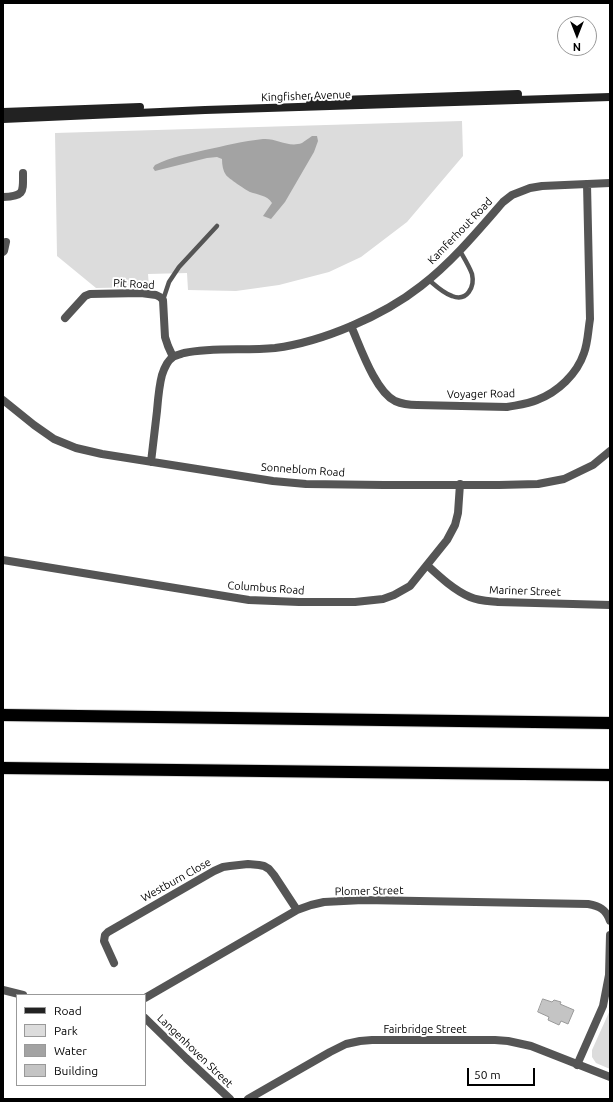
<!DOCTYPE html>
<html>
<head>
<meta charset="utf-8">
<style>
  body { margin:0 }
  #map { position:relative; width:613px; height:1102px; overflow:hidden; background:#fff; font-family:Ubuntu,sans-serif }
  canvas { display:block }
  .frame { position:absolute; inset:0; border:4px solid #000; pointer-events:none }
  .legend { position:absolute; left:16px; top:994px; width:130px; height:92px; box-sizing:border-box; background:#fff; border:1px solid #999; margin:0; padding:5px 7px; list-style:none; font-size:12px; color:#000 }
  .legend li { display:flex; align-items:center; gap:8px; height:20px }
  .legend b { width:20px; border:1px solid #999 }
  .north { position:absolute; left:557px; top:16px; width:40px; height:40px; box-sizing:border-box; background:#fff; border:1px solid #999; border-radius:50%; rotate:180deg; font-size:11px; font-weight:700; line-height:16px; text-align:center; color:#000 }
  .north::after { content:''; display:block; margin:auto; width:14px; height:18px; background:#000; clip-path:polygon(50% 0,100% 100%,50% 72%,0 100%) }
  .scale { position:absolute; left:467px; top:1068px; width:68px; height:18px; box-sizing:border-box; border:2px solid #000; border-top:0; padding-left:5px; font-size:12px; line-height:14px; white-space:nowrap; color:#000; -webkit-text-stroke:3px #fff; paint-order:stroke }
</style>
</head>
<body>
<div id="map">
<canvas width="613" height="1102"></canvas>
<div class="frame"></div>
<ul class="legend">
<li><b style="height:5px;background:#222"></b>Road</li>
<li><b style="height:11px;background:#dcdcdc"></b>Park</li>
<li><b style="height:11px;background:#a3a3a3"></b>Water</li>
<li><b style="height:11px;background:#c4c4c4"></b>Building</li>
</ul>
<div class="north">N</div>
<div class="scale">50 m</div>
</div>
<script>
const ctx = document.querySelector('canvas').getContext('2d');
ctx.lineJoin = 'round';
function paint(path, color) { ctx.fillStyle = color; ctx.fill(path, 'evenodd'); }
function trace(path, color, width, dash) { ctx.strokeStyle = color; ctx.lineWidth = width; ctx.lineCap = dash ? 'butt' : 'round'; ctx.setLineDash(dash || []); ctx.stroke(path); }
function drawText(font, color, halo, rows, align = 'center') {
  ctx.font = font + ' Ubuntu,sans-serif'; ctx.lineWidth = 4; ctx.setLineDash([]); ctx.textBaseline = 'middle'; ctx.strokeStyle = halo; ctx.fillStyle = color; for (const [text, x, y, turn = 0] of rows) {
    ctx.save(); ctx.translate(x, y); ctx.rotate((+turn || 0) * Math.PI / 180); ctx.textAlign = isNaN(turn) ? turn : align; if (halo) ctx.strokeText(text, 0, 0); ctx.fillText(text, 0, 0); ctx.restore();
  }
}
const green = new Path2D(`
  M 462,121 L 463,156 L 407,222 L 361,257 L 329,272 L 279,285 L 236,291 L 188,290 L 187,273 L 148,274 L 149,287 L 96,288 L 57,256 L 55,133 Z
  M 610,1010 L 610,1069 L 596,1063 L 592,1057 L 592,1050 Z`);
const water = new Path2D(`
  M 312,136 L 317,136 L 318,141 L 314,152 L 285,202 L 271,219 L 263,216 L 272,203 C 267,195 258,195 250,192 C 246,190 228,178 226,175 C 223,171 222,165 222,159 L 217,157 L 207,158 L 155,171 L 153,168 L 155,165 C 171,157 188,154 205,150 C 224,146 243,141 263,139 C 277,138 288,148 302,143 C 305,141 309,138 312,136 Z`);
const building = new Path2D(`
  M 543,999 L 552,1002 L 554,1000 L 561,1002 L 560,1004 L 574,1010 L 568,1024 L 561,1021 L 559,1025 L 548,1020 L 549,1017 L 538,1012 Z`);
const lane = new Path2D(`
  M 429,280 C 436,286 443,293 452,296 C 467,302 475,287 472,274 C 469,266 464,258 460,251
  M 163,300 L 169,282 L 179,267 L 217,226`);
const street = new Path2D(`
  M 3,197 C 25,196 23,192 23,173
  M 3,252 L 4,251 L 6,242
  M 65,318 L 85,296 L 90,294 L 141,293 L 156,295 L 160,297 L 163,300 L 165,337 L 168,346 L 173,357
  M 351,326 C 360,346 375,391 395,401 C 402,404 410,405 417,405 L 507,407 C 517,405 528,404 537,400 C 558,392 577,374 584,353 C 588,342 588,331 590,319 L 587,184
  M 3,400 L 34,425 L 54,439 L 76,448 L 102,454 L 273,481 L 306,484 L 384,485 L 499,485 L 538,484 L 564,479 L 593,465 L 610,451
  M 151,462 C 153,445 155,428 157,411 C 158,399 159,386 162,375 C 164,369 168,360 173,357 C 176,355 181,354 184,353 C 214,347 245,351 275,348 C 322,342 383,316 421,286 C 452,262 477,232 503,202 L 512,195 L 530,188 L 542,186 L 610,183
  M 3,560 L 249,600 L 299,602 L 355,602 L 383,599 L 394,595 L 410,586 L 447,540 L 455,525 L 458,513 L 460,484
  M 427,565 C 440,577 454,590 470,597 C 479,601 488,601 498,602 L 610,605
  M 114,963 L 104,941 L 105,935 L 108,932 L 214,871 L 223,867 L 230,866 L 248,864 L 259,865 L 264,866 L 269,869 L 274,875 L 297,910
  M 3,990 L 23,995
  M 145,998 L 297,910 L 311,905 L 324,902 L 363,900 L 588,904 C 599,906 606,909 610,921
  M 145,1018 L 186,1058 L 230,1099
  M 577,1065 L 603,1006 L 609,975 L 610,935
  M 248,1099 L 330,1052 L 346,1044 L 360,1041 L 372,1040 L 495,1040 L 508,1041 L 531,1046 L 610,1077`);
const secondary = new Path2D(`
  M 310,101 L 518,94
  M 3,112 L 140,107
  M 3,119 L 205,110 L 610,97`);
const highway = new Path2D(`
  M 3,715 L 610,723
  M 3,768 L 610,775`);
const streetNames = [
  ["Kingfisher Avenue",306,96,-2],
  ["Kamferhout Road",460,231,-46],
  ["Pit Road",134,284,3],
  ["Voyager Road",481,394,-1],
  ["Sonneblom Road",303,470,4],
  ["Columbus Road",266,588,4],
  ["Mariner Street",525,591,2],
  ["Westburn Close",176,880,-29],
  ["Plomer Street",369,891,-1],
  ["Fairbridge Street",425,1029],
  ["Langenhoven Street",195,1051,44]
];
paint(green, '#dcdcdc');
paint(water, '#a3a3a3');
paint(building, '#c4c4c4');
trace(building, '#999', 1);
trace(highway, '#dbdbdb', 14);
trace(lane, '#555', 4.5);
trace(street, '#555', 8);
trace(secondary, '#222', 8);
trace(highway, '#000', 12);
drawText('11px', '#000', '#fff', streetNames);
</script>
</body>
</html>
